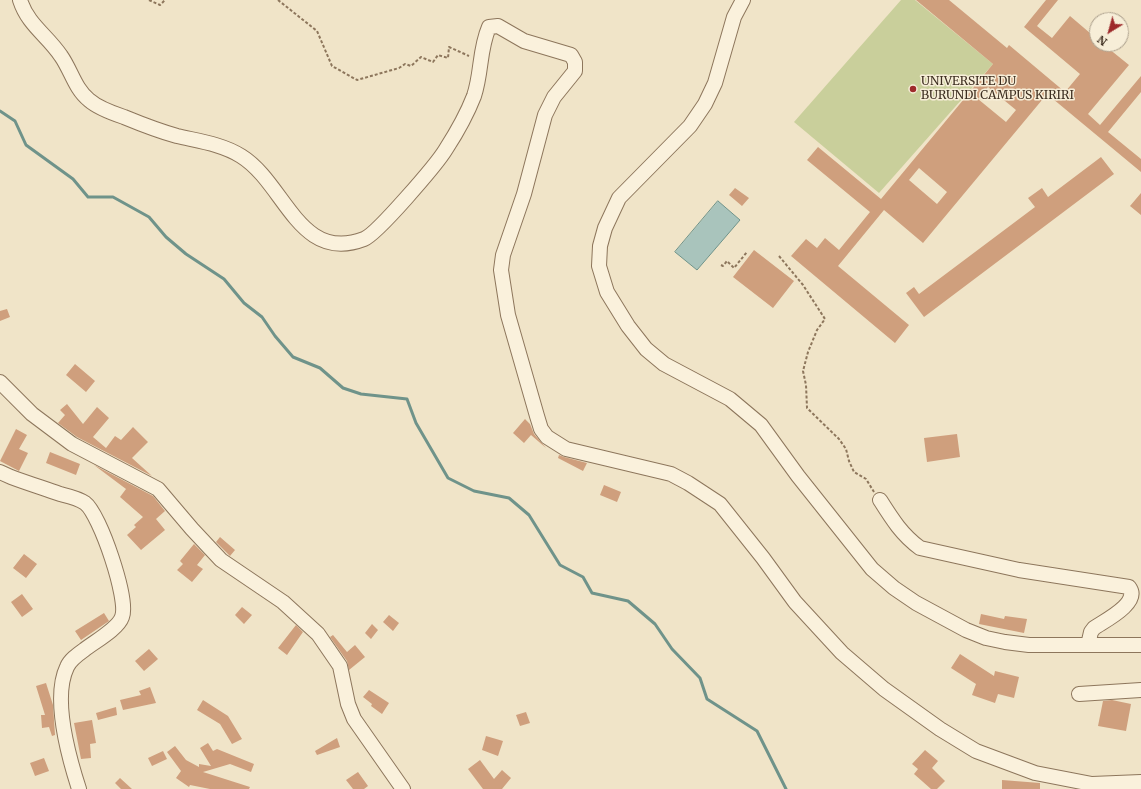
<!DOCTYPE html>
<html>
<head>
<meta charset="utf-8">
<style>
  body { margin:0 }
  #map { position:relative; width:1141px; height:789px; overflow:hidden; background:#f0e4c8; font-family:Merriweather,serif }
  canvas { display:block }
  .north { position:absolute; left:1089px; top:12px; width:40px; height:40px; box-sizing:border-box; background:#f7eed8; border:1px solid #ada18e; border-radius:50%; rotate:217deg; font-size:11px; font-weight:700; line-height:16px; text-align:center; color:#3d2e20 }
  .north::after { content:''; display:block; margin:auto; width:14px; height:18px; background:#9e2a2b; clip-path:polygon(50% 0,100% 100%,50% 72%,0 100%) }
</style>
</head>
<body>
<div id="map">
<canvas width="1141" height="789"></canvas>
<div class="north">N</div>
</div>
<script>
const ctx = document.querySelector('canvas').getContext('2d');
ctx.lineJoin = 'round';
function paint(path, color) { ctx.fillStyle = color; ctx.fill(path, 'evenodd'); }
function trace(path, color, width, dash) { ctx.strokeStyle = color; ctx.lineWidth = width; ctx.lineCap = dash ? 'butt' : 'round'; ctx.setLineDash(dash || []); ctx.stroke(path); }
function drawText(font, color, halo, rows, align = 'center') {
  ctx.font = font + ' Merriweather,serif'; ctx.lineWidth = 3; ctx.setLineDash([]); ctx.textBaseline = 'middle'; ctx.strokeStyle = halo; ctx.fillStyle = color; for (const [text, x, y, turn = 0] of rows) {
    ctx.save(); ctx.translate(x, y); ctx.rotate((+turn || 0) * Math.PI / 180); ctx.textAlign = isNaN(turn) ? turn : align; if (halo) ctx.strokeText(text, 0, 0); ctx.fillText(text, 0, 0); ctx.restore();
  }
}
const green = new Path2D(`
  M 901,0 L 915,0 L 993,64 L 879,193 L 794,122 Z`);
const water = new Path2D(`
  M 718,201 L 740,220 L 697,270 L 675,252 Z`);
const stream = new Path2D(`
  M 0,111 L 15,121 L 26,145 L 73,179 L 88,197 L 113,197 L 149,217 L 166,237 L 186,254 L 224,279 L 244,303 L 262,317 L 275,336 L 293,357 L 320,368 L 343,388 L 361,394 L 407,399 L 416,423 L 448,478 L 474,491 L 509,498 L 529,515 L 560,565 L 583,577 L 592,593 L 628,601 L 655,624 L 672,649 L 700,678 L 707,699 L 757,731 L 786,789`);
const building = new Path2D(`
  M 916,0 L 949,0 L 1007,48 L 1009,45 L 1065,92 L 1080,74 L 1024,27 L 1046,0 L 1058,0 L 1037,26 L 1052,38 L 1070,16 L 1097,39 L 1097,44 L 1103,44 L 1129,65 L 1088,114 L 1100,125 L 1141,76 L 1141,92 L 1108,132 L 1141,159 L 1141,172 L 1047,94 L 923,243 L 884,210 L 838,266 L 909,325 L 895,343 L 791,256 L 806,239 L 817,248 L 825,238 L 839,250 L 870,212 L 807,160 L 818,147 L 881,199 L 993,64 ZM 988,87 L 1016,110 L 1006,122 L 978,99 ZM 919,168 L 947,192 L 937,204 L 909,180 Z
  M 1101,157 L 1114,174 L 924,317 L 906,293 L 914,287 L 919,294 L 1035,207 L 1028,198 L 1042,188 L 1048,197 Z
  M 735,188 L 749,198 L 742,206 L 729,195 Z
  M 1141,193 L 1141,215 L 1130,206 Z
  M 754,250 L 794,281 L 773,308 L 733,277 Z
  M 7,309 L 10,317 L 0,321 L 0,311 Z
  M 75,364 L 95,381 L 86,392 L 66,375 Z
  M 67,404 L 83,424 L 97,407 L 109,418 L 93,437 L 106,448 L 115,436 L 121,440 L 133,427 L 148,442 L 132,458 L 152,476 L 77,437 L 58,423 L 65,415 L 60,410 Z
  M 525,419 L 530,424 L 534,434 L 546,448 L 531,435 L 524,443 L 513,433 Z
  M 16,429 L 27,435 L 19,449 L 28,453 L 19,471 L 0,461 Z
  M 957,434 L 960,457 L 927,462 L 924,438 Z
  M 50,452 L 80,464 L 76,475 L 46,463 Z
  M 559,455 L 564,457 L 587,463 L 583,471 L 558,458 Z
  M 94,465 L 153,496 L 165,511 L 156,519 L 165,530 L 141,550 L 127,535 L 136,527 L 134,525 L 143,517 L 120,497 L 126,489 Z
  M 604,485 L 621,492 L 617,502 L 600,495 Z
  M 220,537 L 235,550 L 230,556 L 216,542 Z
  M 194,544 L 205,555 L 197,565 L 203,569 L 192,582 L 177,570 L 183,564 L 180,561 Z
  M 24,554 L 37,564 L 26,578 L 13,568 Z
  M 22,594 L 33,609 L 22,617 L 11,602 Z
  M 242,607 L 252,615 L 244,624 L 235,615 Z
  M 104,613 L 109,621 L 81,640 L 75,631 Z
  M 981,614 L 1004,619 L 1005,616 L 1027,619 L 1024,633 L 979,624 Z
  M 389,615 L 399,623 L 393,631 L 383,622 Z
  M 372,624 L 378,630 L 371,639 L 365,633 Z
  M 296,625 L 303,632 L 287,655 L 278,648 Z
  M 333,635 L 347,652 L 355,645 L 365,657 L 349,670 L 347,661 L 330,637 Z
  M 149,649 L 158,659 L 144,671 L 135,661 Z
  M 960,654 L 994,676 L 995,671 L 1019,677 L 1014,698 L 998,694 L 995,703 L 972,695 L 976,684 L 951,668 Z
  M 46,683 L 53,705 L 55,735 L 52,736 L 49,727 L 42,728 L 41,715 L 45,715 L 36,686 Z
  M 150,687 L 156,703 L 123,710 L 120,700 L 141,695 L 139,691 Z
  M 369,690 L 389,703 L 382,714 L 371,706 L 372,704 L 363,697 Z
  M 203,700 L 228,716 L 242,739 L 232,744 L 220,724 L 197,710 Z
  M 1112,700 L 1131,704 L 1126,731 L 1098,726 L 1103,701 Z
  M 116,707 L 117,715 L 98,720 L 96,713 Z
  M 526,712 L 530,723 L 520,726 L 516,715 Z
  M 92,720 L 96,743 L 90,744 L 91,758 L 81,759 L 74,723 Z
  M 486,736 L 503,741 L 498,756 L 482,750 Z
  M 337,738 L 340,747 L 317,755 L 315,751 Z
  M 208,743 L 213,751 L 217,749 L 254,764 L 251,772 L 230,764 L 203,772 L 250,787 L 249,789 L 210,789 L 190,785 L 189,787 L 176,778 L 181,771 L 167,752 L 175,746 L 186,760 L 199,767 L 199,764 L 211,766 L 200,748 Z
  M 925,750 L 938,761 L 932,768 L 945,781 L 937,789 L 931,789 L 914,774 L 918,769 L 912,764 Z
  M 163,751 L 167,759 L 152,766 L 148,758 Z
  M 44,758 L 49,771 L 35,776 L 30,763 Z
  M 480,760 L 494,779 L 502,770 L 511,778 L 502,789 L 483,789 L 468,769 Z
  M 358,772 L 368,786 L 364,789 L 353,789 L 346,780 Z
  M 120,778 L 132,789 L 121,789 L 115,783 Z
  M 1002,780 L 1040,783 L 1040,789 L 1002,789 Z`);
const path = new Path2D(`
  M 149,0 L 160,5 L 165,0
  M 278,0 L 317,31 L 332,66 L 357,80 L 399,68 L 405,64 L 411,66 L 421,57 L 433,62 L 438,55 L 448,58 L 449,47 L 469,56
  M 779,256 L 803,285 L 825,319 L 817,330 L 808,352 L 803,371 L 806,385 L 807,408 L 839,439 L 846,449 L 849,461 L 854,472 L 866,479 L 874,492
  M 721,265 L 723,266 L 727,261 L 734,268 L 747,252`);
const minor = new Path2D(`
  M 20,0 C 28,25 47,35 61,56 C 71,70 75,89 89,100 C 98,108 112,113 124,117 C 141,124 159,131 177,136 C 198,141 222,144 241,156 C 285,183 299,264 364,239 C 377,234 437,164 446,149 C 457,132 467,114 474,96 C 482,72 479,50 489,27 L 498,26 L 524,41 L 571,55 L 575,62 L 575,71 L 554,97 L 545,115 L 524,194 L 503,255 L 501,270 L 508,315 L 537,416 L 541,429 L 547,437 L 566,449 L 671,474 L 688,483 L 720,504 L 763,558 L 795,602 L 842,653 L 884,689 L 940,729 L 976,751 L 1035,773 L 1092,784 L 1141,782
  M 743,0 L 734,17 L 715,83 L 705,104 L 690,126 L 619,198 L 605,228 L 600,246 L 599,266 L 607,292 L 628,326 L 646,349 L 664,364 L 730,399 L 761,425 L 798,476 L 872,569 L 894,588 L 916,603 L 966,630 L 986,638 L 1005,642 L 1029,645 L 1141,645
  M 0,382 L 32,414 L 72,444 L 158,489 L 192,529 L 221,560 L 283,602 L 318,634 L 340,666 L 348,704 L 354,719 L 403,789
  M 0,472 L 11,477 C 27,483 43,488 60,494 C 68,496 78,498 85,503 C 100,514 129,600 122,617 C 118,629 94,642 84,650 C 77,655 70,660 67,667 C 52,698 69,758 79,789
  M 880,500 C 892,519 902,535 920,548 L 1019,570 L 1129,587 C 1141,603 1104,621 1094,628 L 1091,632 L 1088,645
  M 1079,694 L 1141,690`);
const markers = [
  [913,89,4,"#9e2a2b"]
];
const poiNames = [
  ["UNIVERSITE DU",921,82],
  ["BURUNDI CAMPUS KIRIRI",921,96]
];
paint(green, '#c9cf9b');
paint(water, '#a9c4bc');
trace(water, '#6f938a', 1);
trace(stream, '#6f938a', 3);
paint(building, '#cf9f7d');
trace(minor, '#8d765c', 16);
trace(path, '#8d765c', 2, [3, 2]);
trace(minor, '#faf1dc', 14);
for (const [x, y, r, color] of markers) { const dot = new Path2D(); dot.arc(x, y, r, 0, 2 * Math.PI); ctx.fillStyle = color; ctx.fill(dot); trace(dot, '#f7eed8', 1.5); }
drawText('12px', '#3d2e20', '#f7eed8', poiNames, 'left');
</script>
</body>
</html>
